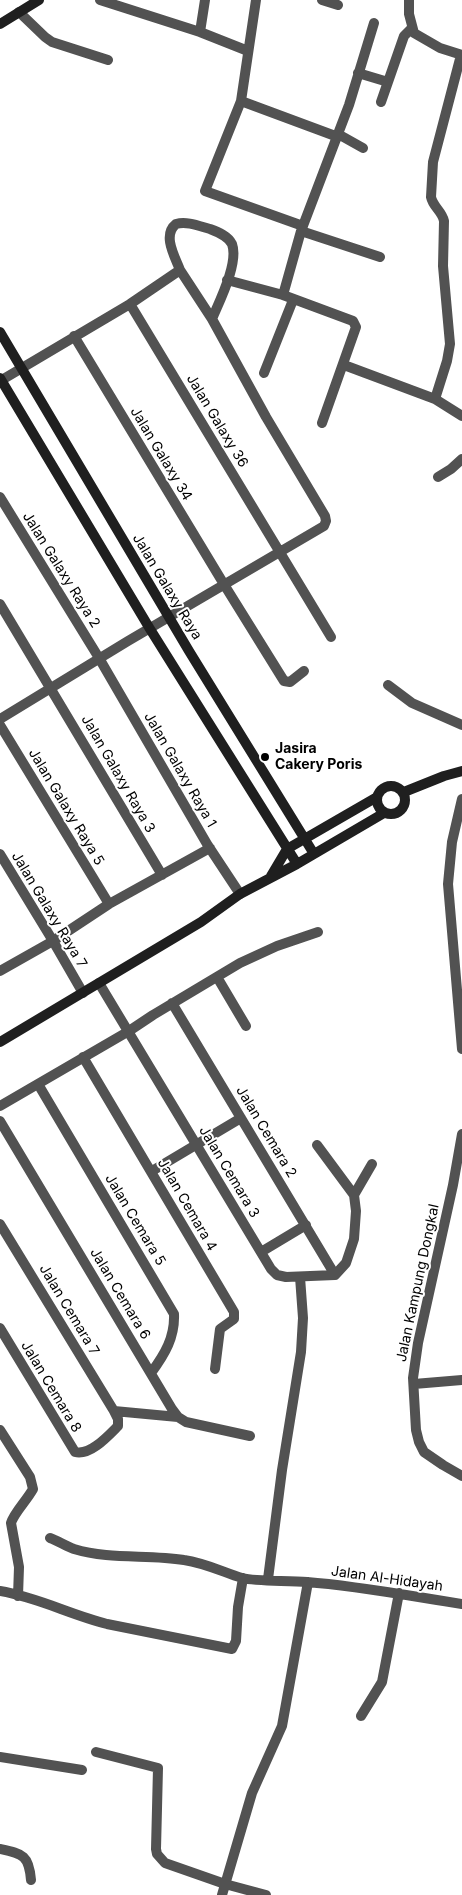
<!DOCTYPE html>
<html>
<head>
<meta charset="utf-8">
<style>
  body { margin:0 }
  canvas { display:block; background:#fff }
</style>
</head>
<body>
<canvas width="462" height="1895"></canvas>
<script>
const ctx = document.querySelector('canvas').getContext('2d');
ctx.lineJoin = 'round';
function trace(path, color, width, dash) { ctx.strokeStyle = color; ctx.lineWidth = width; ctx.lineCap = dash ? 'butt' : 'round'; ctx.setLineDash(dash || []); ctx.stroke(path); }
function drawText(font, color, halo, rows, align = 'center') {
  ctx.font = font + ' Inter,sans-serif'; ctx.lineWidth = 4; ctx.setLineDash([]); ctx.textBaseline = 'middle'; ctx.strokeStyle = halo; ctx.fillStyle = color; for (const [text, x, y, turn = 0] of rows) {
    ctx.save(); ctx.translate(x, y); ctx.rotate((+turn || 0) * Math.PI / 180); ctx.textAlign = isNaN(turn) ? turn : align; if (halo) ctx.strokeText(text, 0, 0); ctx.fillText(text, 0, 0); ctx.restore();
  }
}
const street = new Path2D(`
  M 100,0 L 200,32 L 248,51
  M 256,0 L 241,101 L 338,137
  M 322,0 L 338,5
  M 409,0 L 409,14 L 414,33 L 440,48 L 462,55
  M 19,12 L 45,37 L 52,42 L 108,60
  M 200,32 L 205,0
  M 358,73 L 388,82
  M 241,101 L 205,191 L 303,226
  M 381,102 L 404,36 L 412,28
  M 338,134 L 363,148
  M 301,231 L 380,257
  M 180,270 C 175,257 162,235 176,224 C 187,221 199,226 210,229 C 218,232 228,236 232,244 C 239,263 219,302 212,319
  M 227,280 L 283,295
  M 130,304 L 331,637
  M 74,336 L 225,586 L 284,681 L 290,682 L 304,671
  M 344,365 L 435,399 L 462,416
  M 264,373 L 293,300
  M 0,381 L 130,304 L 180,270 L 212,319 L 266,417 L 325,516 L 326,521 L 324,526 L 128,641 L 0,719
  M 435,399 L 447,361 L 450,344 L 443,266 L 444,221 C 442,211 433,207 431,197 L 433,162 L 461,55
  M 322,423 L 356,327 L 353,321 L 283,295 L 301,231 L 349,105 L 374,23
  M 438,477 L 451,469 L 462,459
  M 0,497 L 99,658 L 207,844 L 240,894
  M 0,604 L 162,875
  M 388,685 L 412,703 L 462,725
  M 0,725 L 109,904
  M 462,799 L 452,842 L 448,884 L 462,1049
  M 0,854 L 53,941 L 83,993
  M 0,971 L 53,941 L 109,904 L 210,848
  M 217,977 L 246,1026
  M 99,983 L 271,1269 L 277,1275 L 286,1277 L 335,1275
  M 172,1003 L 335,1275
  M 83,1057 L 234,1312 L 234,1319 L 220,1329 L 215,1369
  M 38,1084 L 174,1314 C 175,1337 165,1354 151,1373
  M 0,1106 L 129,1031 L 153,1015 L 240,963 L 277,946 L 318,932
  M 0,1121 L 172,1409 L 178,1417 L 186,1422 L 250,1436
  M 462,1134 L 453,1185 L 418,1343 L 413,1378 L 416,1430 L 419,1442 L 424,1452 L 443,1465 L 462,1476
  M 317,1145 L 354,1195
  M 152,1171 L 241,1118
  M 0,1224 L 114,1411 L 118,1419 L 118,1426 C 108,1436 90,1456 75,1452 L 0,1328
  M 261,1252 L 306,1225
  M 335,1275 L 346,1263 L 354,1239 L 356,1211 L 354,1195 L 372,1164
  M 414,1384 L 462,1380
  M 114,1411 L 178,1417
  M 0,1430 L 30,1477 L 33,1489 C 27,1500 14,1513 11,1523 L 19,1567 L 18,1596
  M 50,1538 C 58,1541 66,1546 74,1549 C 110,1560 148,1554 184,1560 C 205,1563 223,1572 242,1578 C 258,1582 289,1580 307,1582 C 359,1586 410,1596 462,1604
  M 268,1579 L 282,1470 L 301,1352 L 303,1318 L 300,1277
  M 0,1591 C 37,1597 71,1615 107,1624 L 232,1649 L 236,1641 L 238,1607 L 243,1578
  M 361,1716 L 382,1682 L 399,1593
  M 96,1752 L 158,1768 L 156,1849 L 157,1854 L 165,1863 L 225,1884 L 266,1895
  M 0,1757 L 82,1770
  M 0,1849 C 23,1854 29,1855 31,1880
  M 222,1895 L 252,1793 L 282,1726 L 308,1582`);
const secondary = new Path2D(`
  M 0,24 L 39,0
  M 0,332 L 189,651 L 314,854
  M 0,378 L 150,629 L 297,864
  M377 800a14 14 0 1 1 28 0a14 14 0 1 1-28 0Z
  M 404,792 L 444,776 L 462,771
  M 271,876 L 287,849 L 377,797
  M 0,1042 L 201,922 L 240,894 L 297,864 L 384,813`);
const markers = [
  [265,757,5,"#000"]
];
const streetNames = [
  ["Jalan Galaxy 36",217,421,59],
  ["Jalan Galaxy 34",161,454,59],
  ["Jalan Galaxy Raya 2",61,570,58],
  ["Jalan Galaxy Raya",167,587,59],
  ["Jalan Galaxy Raya 1",180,770,60],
  ["Jalan Galaxy Raya 3",118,774,60],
  ["Jalan Galaxy Raya 5",66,807,59],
  ["Jalan Galaxy Raya 7",49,910,59],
  ["Jalan Cemara 2",266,1132,59],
  ["Jalan Cemara 3",229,1172,59],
  ["Jalan Cemara 4",187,1205,60],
  ["Jalan Cemara 5",135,1220,59],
  ["Jalan Kampung Dongkal",418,1283,-78],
  ["Jalan Cemara 6",120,1294,59],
  ["Jalan Cemara 7",69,1310,59],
  ["Jalan Cemara 8",51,1387,59],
  ["Jalan Al-Hidayah",387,1579,8]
];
const poiNames = [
  ["Jasira",275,749],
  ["Cakery Poris",275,765]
];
trace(street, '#525252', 10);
trace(secondary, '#1f1f1f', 10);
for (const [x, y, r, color] of markers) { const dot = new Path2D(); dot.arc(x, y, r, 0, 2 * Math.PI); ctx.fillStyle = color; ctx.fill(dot); trace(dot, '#fff', 2); }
drawText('14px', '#000', '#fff', streetNames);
drawText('bold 14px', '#000', '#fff', poiNames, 'left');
</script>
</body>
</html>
